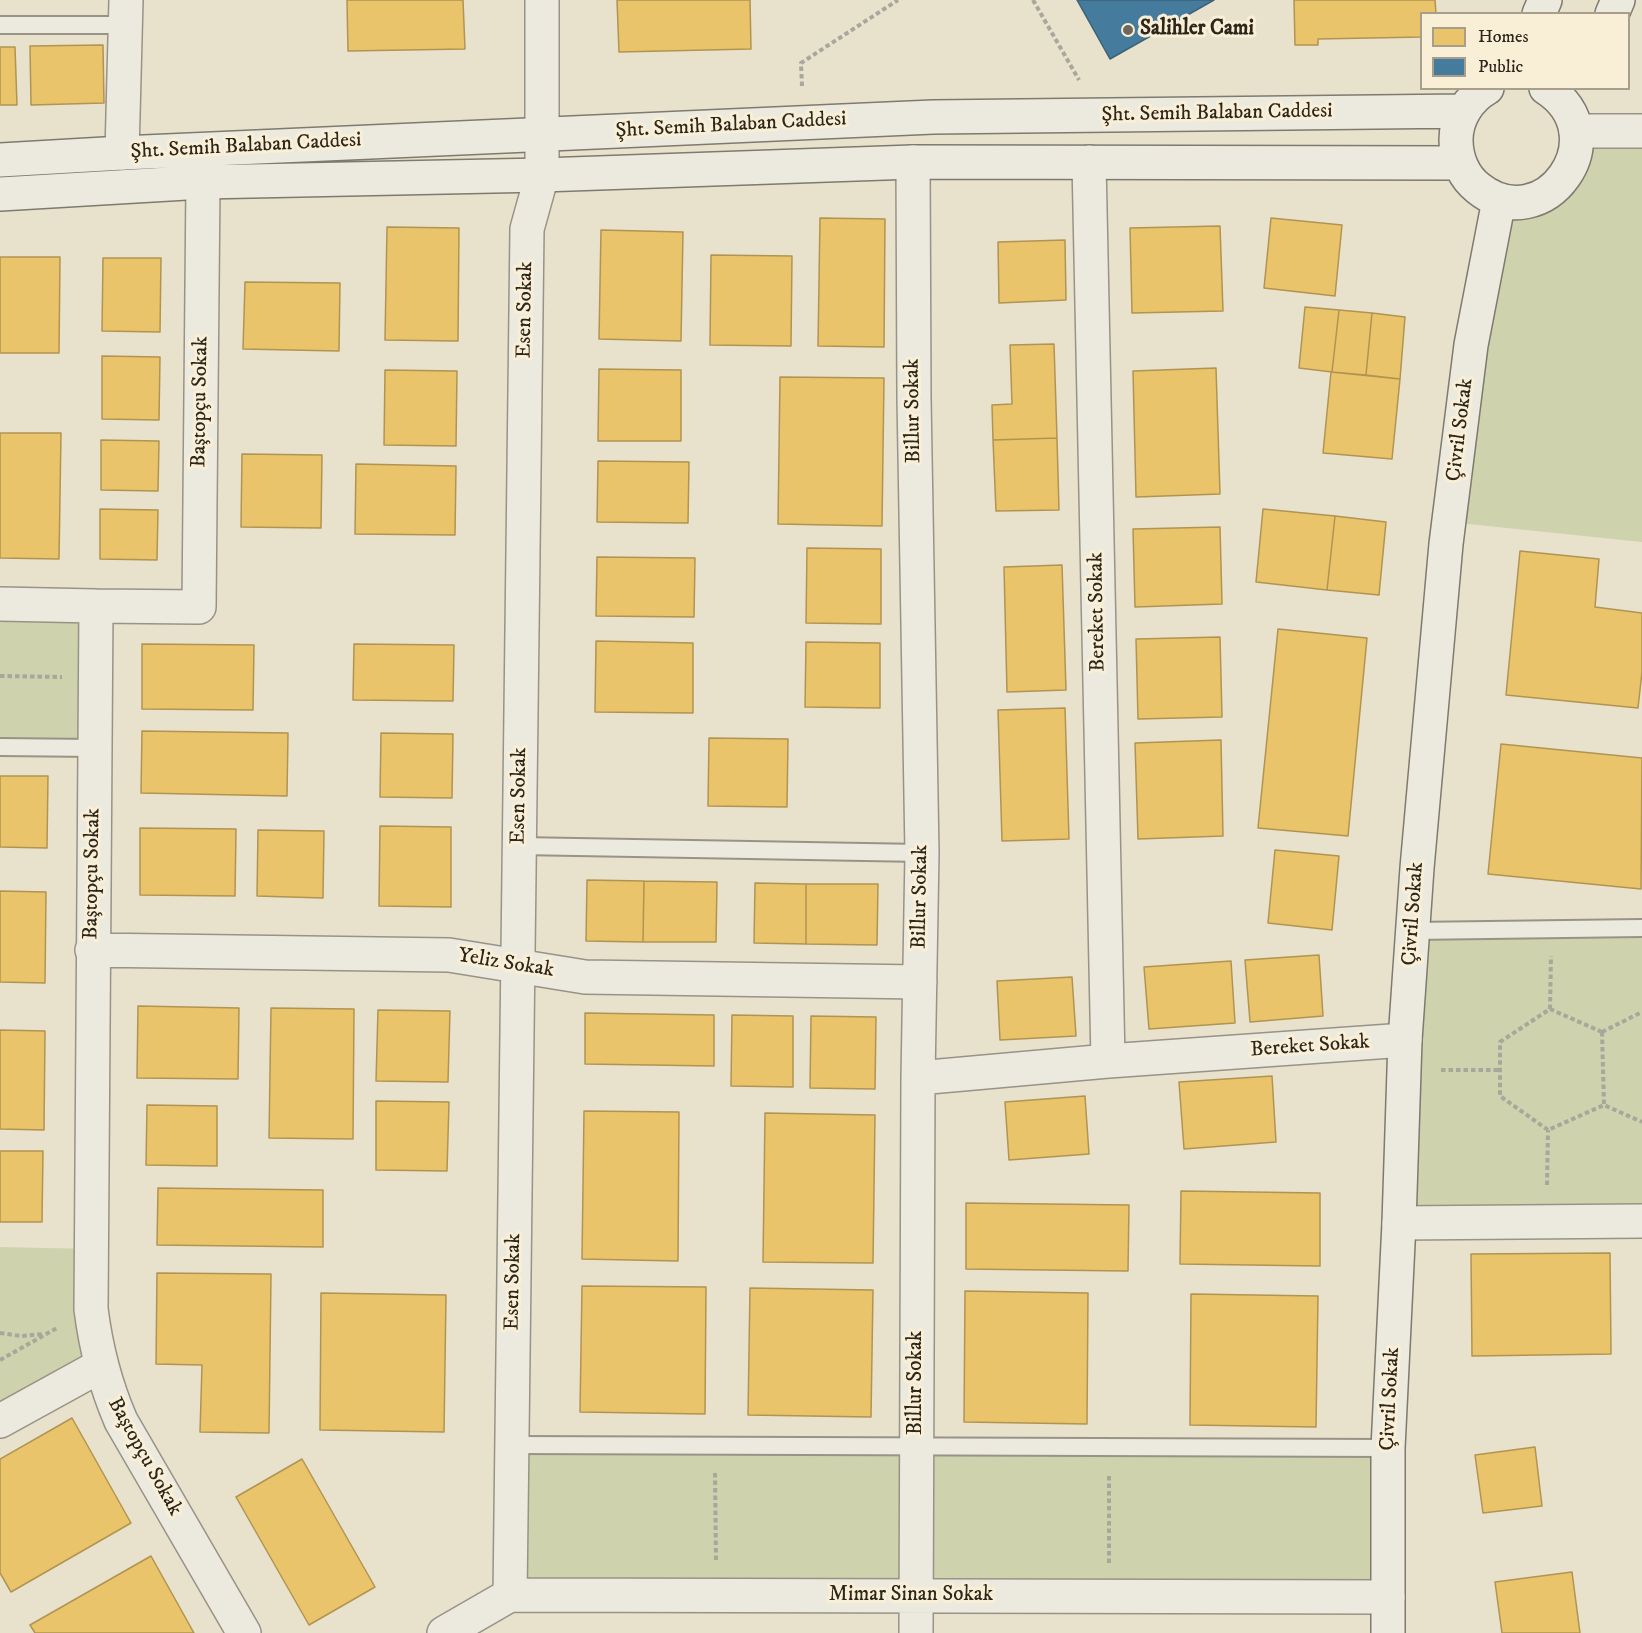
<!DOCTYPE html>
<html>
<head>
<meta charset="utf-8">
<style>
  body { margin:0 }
  #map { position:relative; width:1642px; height:1633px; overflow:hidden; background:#e8e1cc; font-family:"IM FELL DW Pica",serif }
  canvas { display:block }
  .legend { position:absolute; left:1420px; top:12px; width:210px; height:78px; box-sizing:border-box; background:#f8efd6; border:2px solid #a79e8b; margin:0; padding:8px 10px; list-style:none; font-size:18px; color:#2e251b }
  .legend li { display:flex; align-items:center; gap:12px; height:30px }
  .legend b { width:30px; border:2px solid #a79e8b }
</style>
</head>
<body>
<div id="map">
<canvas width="1642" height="1633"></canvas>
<ul class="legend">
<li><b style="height:16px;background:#e9c46a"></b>Homes</li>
<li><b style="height:16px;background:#457b9d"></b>Public</li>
</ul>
</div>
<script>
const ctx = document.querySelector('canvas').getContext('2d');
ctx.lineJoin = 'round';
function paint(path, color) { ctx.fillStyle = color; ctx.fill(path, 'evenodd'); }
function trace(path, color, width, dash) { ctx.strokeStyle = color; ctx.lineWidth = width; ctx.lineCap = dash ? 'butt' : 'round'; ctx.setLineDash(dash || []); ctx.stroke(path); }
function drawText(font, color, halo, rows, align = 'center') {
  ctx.font = font + ' "IM FELL DW Pica",serif'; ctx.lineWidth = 6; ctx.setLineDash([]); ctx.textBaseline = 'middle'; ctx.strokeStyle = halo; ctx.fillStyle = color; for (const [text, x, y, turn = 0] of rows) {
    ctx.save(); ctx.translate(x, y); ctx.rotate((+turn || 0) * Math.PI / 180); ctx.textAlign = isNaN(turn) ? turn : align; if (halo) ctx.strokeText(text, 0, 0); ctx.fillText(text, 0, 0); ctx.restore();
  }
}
const green = new Path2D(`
  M 1642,131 L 1642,542 L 1449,522 L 1513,202 L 1576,149 Z
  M 0,604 L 96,606 L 95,748 L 0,747 Z
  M 1642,928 L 1642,1221 L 1399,1223 L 1412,931 Z
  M 0,1247 L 90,1249 L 100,1366 L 0,1421 Z
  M 513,1445 L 1388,1448 L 1388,1597 L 510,1595 Z`);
const homes = new Path2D(`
  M 347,0 L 463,0 L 465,49 L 348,51 Z
  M 617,0 L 750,0 L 751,49 L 619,52 Z
  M 1294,0 L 1435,0 L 1436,14 L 1422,14 L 1422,37 L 1318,39 L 1318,45 L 1295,45 Z
  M 103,45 L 104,103 L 31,105 L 30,46 Z
  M 0,47 L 15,47 L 17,105 L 0,105 Z
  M 820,218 L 885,219 L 884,347 L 818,346 Z
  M 1271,218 L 1342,225 L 1335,296 L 1264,288 Z
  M 1220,226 L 1223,311 L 1132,313 L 1130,228 Z
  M 387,227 L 459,228 L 458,341 L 385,340 Z
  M 601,230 L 683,232 L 681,341 L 599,339 Z
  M 1065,240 L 1066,300 L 999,303 L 998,242 Z
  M 711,255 L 792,256 L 791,346 L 710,345 Z
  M 0,257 L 60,257 L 59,353 L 0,353 Z
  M 103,258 L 161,258 L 160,332 L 102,331 Z
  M 245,282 L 340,283 L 339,351 L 243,349 Z
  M 1305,307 L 1339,310 L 1332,372 L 1299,368 Z
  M 1339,310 L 1372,313 L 1366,375 L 1332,372 Z
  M 1372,313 L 1405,317 L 1400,379 L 1366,375 Z
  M 1054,344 L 1057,438 L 993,440 L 992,405 L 1012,404 L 1010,345 Z
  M 102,356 L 160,357 L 159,420 L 102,419 Z
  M 1216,368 L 1220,494 L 1136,497 L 1133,371 Z
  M 599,369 L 681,370 L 681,441 L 598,441 Z
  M 385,370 L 457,371 L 456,446 L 384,445 Z
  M 1331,372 L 1400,379 L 1392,459 L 1323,453 Z
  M 780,377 L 884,378 L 882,526 L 778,524 Z
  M 0,433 L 61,433 L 59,559 L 0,558 Z
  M 1057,438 L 1059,510 L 996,511 L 993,440 Z
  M 101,440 L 159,441 L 158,491 L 101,490 Z
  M 242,454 L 322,455 L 321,528 L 241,527 Z
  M 598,461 L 689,462 L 688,523 L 597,522 Z
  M 356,464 L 456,466 L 455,535 L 355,534 Z
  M 100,509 L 158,510 L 157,560 L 100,559 Z
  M 1263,509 L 1335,516 L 1327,590 L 1256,582 Z
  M 1335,516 L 1386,522 L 1379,595 L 1327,590 Z
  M 1220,527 L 1222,604 L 1135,607 L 1133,529 Z
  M 807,548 L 881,549 L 881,624 L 806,623 Z
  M 1520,551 L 1599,559 L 1595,607 L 1642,613 L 1642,672 L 1638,708 L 1506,695 Z
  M 597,557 L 695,558 L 694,617 L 596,616 Z
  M 1062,565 L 1066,690 L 1007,692 L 1004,567 Z
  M 1278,629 L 1367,638 L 1348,836 L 1258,828 Z
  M 1220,637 L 1222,717 L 1138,719 L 1136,639 Z
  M 596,641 L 693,643 L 693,713 L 595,712 Z
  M 806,642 L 880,643 L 880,708 L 805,707 Z
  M 142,644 L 254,645 L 253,710 L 142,709 Z
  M 354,644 L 454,645 L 453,701 L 353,700 Z
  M 1065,708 L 1069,839 L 1002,841 L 998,710 Z
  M 142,731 L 288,733 L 287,796 L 141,793 Z
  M 381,733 L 453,734 L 452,798 L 380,797 Z
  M 709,738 L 788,739 L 787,807 L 708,806 Z
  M 1221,740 L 1223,836 L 1138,839 L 1135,743 Z
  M 1501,744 L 1642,758 L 1641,889 L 1488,874 Z
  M 0,776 L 48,776 L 47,848 L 0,847 Z
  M 380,826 L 451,827 L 451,907 L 379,906 Z
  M 140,828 L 236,829 L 235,896 L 140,895 Z
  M 258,830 L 324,831 L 323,898 L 257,896 Z
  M 1275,850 L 1339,856 L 1332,930 L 1268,923 Z
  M 587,880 L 644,881 L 643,942 L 586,941 Z
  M 644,881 L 717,882 L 716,942 L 643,942 Z
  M 755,883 L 806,884 L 806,944 L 754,943 Z
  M 806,884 L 878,884 L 877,945 L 806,944 Z
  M 0,891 L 46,892 L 45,983 L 0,982 Z
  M 1319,955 L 1323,1016 L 1250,1022 L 1245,960 Z
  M 1231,961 L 1235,1023 L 1149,1029 L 1144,967 Z
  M 1072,977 L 1076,1036 L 1000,1040 L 997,981 Z
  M 138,1006 L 239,1008 L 238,1079 L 137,1078 Z
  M 271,1008 L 354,1009 L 353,1139 L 269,1138 Z
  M 378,1010 L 450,1011 L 448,1082 L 376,1081 Z
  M 585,1013 L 714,1015 L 714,1066 L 585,1064 Z
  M 732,1015 L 793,1016 L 793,1087 L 731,1086 Z
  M 811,1016 L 876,1017 L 875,1089 L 810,1088 Z
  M 0,1030 L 45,1031 L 44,1130 L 0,1129 Z
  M 1272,1076 L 1276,1142 L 1184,1149 L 1179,1082 Z
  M 1085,1096 L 1089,1154 L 1009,1160 L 1005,1102 Z
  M 376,1101 L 449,1102 L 447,1171 L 376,1170 Z
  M 147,1105 L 217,1106 L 217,1166 L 146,1165 Z
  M 584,1111 L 679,1112 L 678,1261 L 582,1259 Z
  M 765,1113 L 875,1115 L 873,1263 L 763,1262 Z
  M 0,1151 L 43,1151 L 42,1222 L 0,1222 Z
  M 158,1188 L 323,1190 L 323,1247 L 157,1245 Z
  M 1181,1191 L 1320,1193 L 1320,1266 L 1180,1264 Z
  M 966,1203 L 1129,1205 L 1128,1271 L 966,1269 Z
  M 1610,1253 L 1611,1354 L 1472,1356 L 1471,1254 Z
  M 157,1273 L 271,1274 L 269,1433 L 200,1432 L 202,1365 L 156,1364 Z
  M 582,1286 L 706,1287 L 705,1414 L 580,1412 Z
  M 750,1288 L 873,1290 L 871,1417 L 748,1415 Z
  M 965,1291 L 1088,1293 L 1087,1424 L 964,1422 Z
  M 321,1293 L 446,1295 L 444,1432 L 320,1430 Z
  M 1191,1294 L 1318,1296 L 1316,1427 L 1190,1425 Z
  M 72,1418 L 131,1523 L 11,1592 L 0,1573 L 0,1459 Z
  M 1535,1447 L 1542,1506 L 1483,1513 L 1475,1455 Z
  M 302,1459 L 375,1587 L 309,1625 L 236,1497 Z
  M 151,1556 L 194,1633 L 35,1633 L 30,1625 Z
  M 1572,1572 L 1580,1633 L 1502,1633 L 1495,1582 Z`);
const public = new Path2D(`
  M 1077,0 L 1214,0 L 1110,59 Z`);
const path = new Path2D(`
  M 1033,0 L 1079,80
  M 802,86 L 801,63 L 898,0
  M 0,676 L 62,677
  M 1550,1009 L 1551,956
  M 1602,1032 L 1550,1009 L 1500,1042 L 1500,1096 L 1548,1130 L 1604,1105 L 1642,1122
  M 1602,1032 L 1604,1105
  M 1602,1032 L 1642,1012
  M 1441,1070 L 1500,1070
  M 1547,1185 L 1548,1130
  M 0,1333 L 21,1336 L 44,1334
  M 0,1360 L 57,1328
  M 715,1473 L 716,1561
  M 1109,1563 L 1109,1474`);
const lane = new Path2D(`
  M 0,25 L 125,25
  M 0,747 L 95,748
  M 519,846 L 922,853
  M 1412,931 L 1642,928
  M 513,1445 L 1388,1448`);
const street = new Path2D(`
  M 1576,131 L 1642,131
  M 122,153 L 126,0
  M 913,162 L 914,398 L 922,853 L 918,1078 L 916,1633
  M 1089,162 L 1108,1061
  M 203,182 L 199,607 L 96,606 L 91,1309 C 96,1349 105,1384 121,1421 L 244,1633
  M 0,604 L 96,606
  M 92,950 L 449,955 L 585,977 L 920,982
  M 918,1078 L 1108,1061 L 1405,1040
  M 1399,1223 L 1642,1221
  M 0,1421 L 100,1366
  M 510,1595 L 527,229 L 542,175 L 542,0
  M 444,1633 L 510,1595 L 1388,1597`);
const secondary = new Path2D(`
  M 1539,14 L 1545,0
  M 1612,14 L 1618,0
  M 1487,88 C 1468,99 1456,119 1456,140 C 1456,159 1464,177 1478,188 C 1544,241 1620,136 1546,88
  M 0,160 L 122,153 L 933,117 L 1464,111
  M 0,194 L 203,182 L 542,175 L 913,162 L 1460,163
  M 1388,1633 L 1388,1448 L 1399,1223 L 1405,1040 L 1417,868 L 1446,544 L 1471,345 L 1499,200`);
const markers = [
  [1128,30,6,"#6f6759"]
];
const poiNames = [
  ["Salihler Cami",1140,30]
];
const streetNames = [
  ["Şht. Semih Balaban Caddesi",1217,114,-1],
  ["Şht. Semih Balaban Caddesi",731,126,-3],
  ["Şht. Semih Balaban Caddesi",246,147,-3],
  ["Esen Sokak",526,310,-89],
  ["Baştopçu Sokak",201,402,-89],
  ["Billur Sokak",914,411,-91],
  ["Çivril Sokak",1461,430,-83],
  ["Bereket Sokak",1098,612,-91],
  ["Esen Sokak",520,796,-89],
  ["Baştopçu Sokak",93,874,-89],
  ["Billur Sokak",921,897,-89],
  ["Çivril Sokak",1414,914,-86],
  ["Yeliz Sokak",506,964,9],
  ["Bereket Sokak",1310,1047,-4],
  ["Esen Sokak",514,1282,-89],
  ["Billur Sokak",917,1383,-90],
  ["Çivril Sokak",1391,1399,-87],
  ["Baştopçu Sokak",144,1457,61],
  ["Mimar Sinan Sokak",911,1596]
];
paint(green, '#ced2ad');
paint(homes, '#e9c46a');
trace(homes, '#b19452', 1.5);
paint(public, '#457b9d');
trace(public, '#3e6176', 1.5);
trace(lane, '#989386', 20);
trace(street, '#989386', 36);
trace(secondary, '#7e7a6e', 36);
trace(path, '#a9a69c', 4, [4.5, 3]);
trace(lane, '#ece9de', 16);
trace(street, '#ece9de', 33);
trace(secondary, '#ece9de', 33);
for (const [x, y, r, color] of markers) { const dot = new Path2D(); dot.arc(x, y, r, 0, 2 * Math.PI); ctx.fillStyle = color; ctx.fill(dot); trace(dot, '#f8efd6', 2); }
drawText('bold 21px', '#2e251b', '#f8efd6', poiNames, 'left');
drawText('21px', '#2e251b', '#f8efd6', streetNames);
</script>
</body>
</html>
